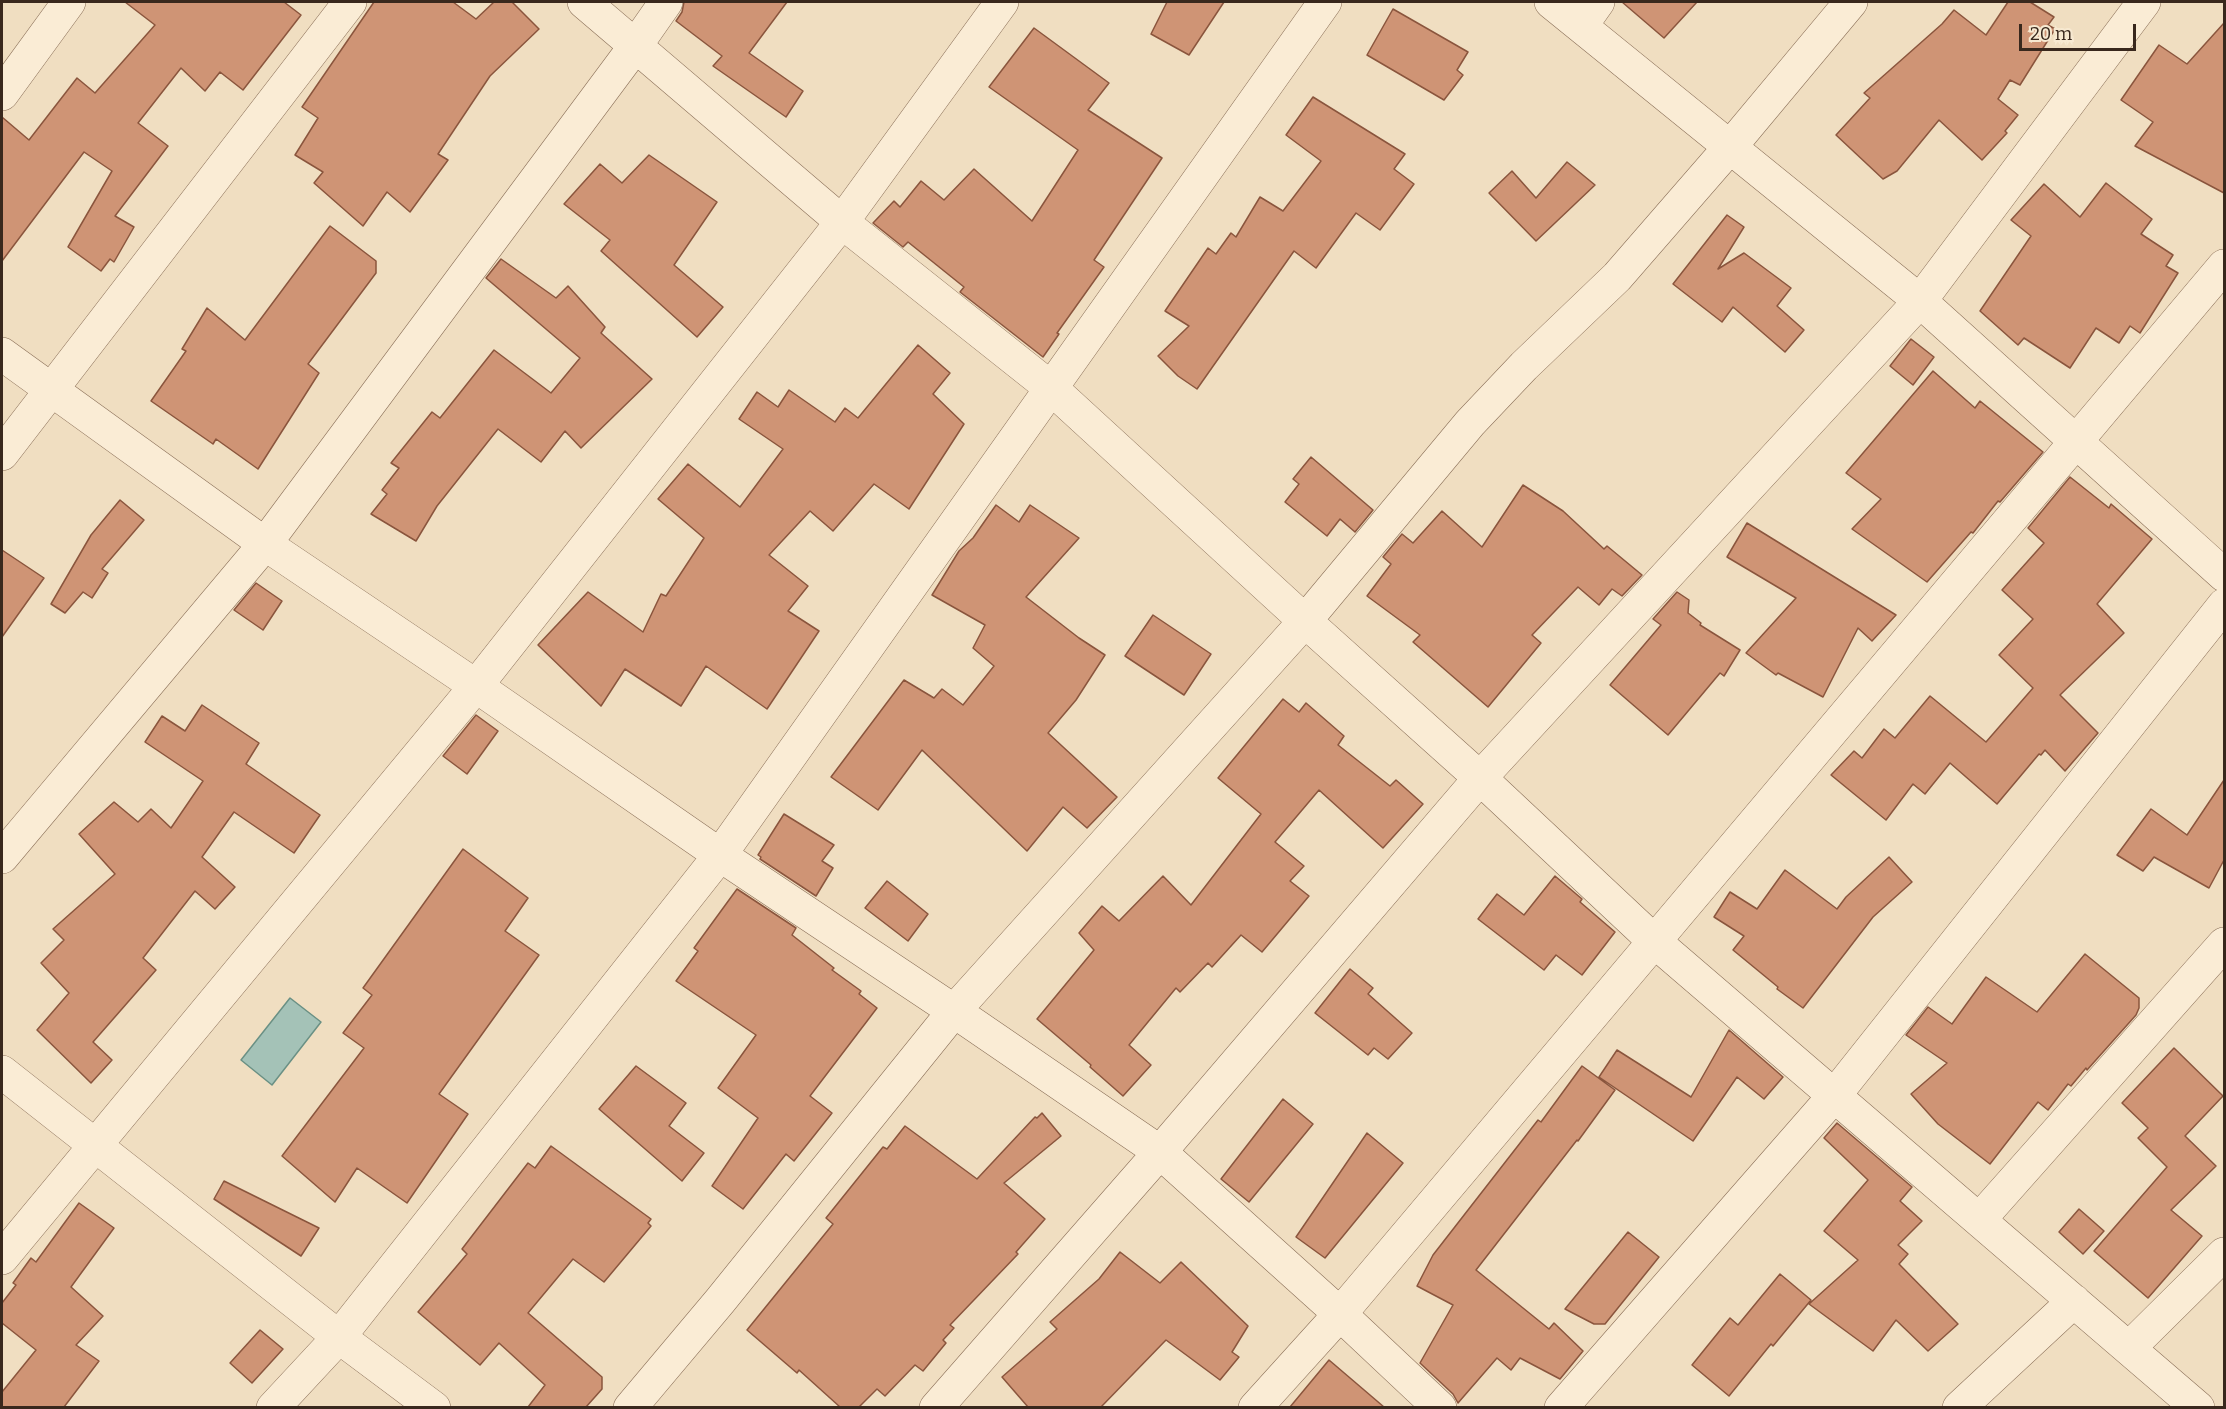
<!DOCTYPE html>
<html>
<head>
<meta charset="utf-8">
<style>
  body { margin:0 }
  #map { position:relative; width:2226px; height:1409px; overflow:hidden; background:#f0dec1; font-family:Bitter,serif }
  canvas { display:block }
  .frame { position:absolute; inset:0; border:3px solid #39281d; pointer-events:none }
  .scale { position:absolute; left:2019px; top:24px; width:117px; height:27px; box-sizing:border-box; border:3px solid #39281d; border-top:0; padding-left:8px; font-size:18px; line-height:21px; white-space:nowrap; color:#39281d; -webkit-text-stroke:4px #f7e9d1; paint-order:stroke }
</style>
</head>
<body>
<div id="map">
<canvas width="2226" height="1409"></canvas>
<div class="frame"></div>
<div class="scale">20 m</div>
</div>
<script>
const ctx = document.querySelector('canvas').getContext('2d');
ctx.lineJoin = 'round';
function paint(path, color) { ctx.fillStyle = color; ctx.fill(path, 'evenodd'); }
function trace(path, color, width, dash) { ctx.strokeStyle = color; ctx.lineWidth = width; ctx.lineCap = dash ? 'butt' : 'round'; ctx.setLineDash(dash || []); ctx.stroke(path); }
const water = new Path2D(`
  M 290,998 L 321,1022 L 272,1085 L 241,1060 Z`);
const building = new Path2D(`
  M 125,2 L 284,2 L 301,15 L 243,90 L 220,72 L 205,91 L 181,68 L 138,123 L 168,146 L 115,216 L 134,227 L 114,262 L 110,259 L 101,271 L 68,247 L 112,171 L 84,152 L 2,261 L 2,117 L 29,140 L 77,78 L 95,93 L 155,25 Z
  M 374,2 L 453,2 L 476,19 L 494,2 L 512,2 L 539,29 L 490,76 L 438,154 L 448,160 L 410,212 L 387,192 L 363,226 L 314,183 L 323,172 L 295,155 L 318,118 L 302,107 Z
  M 684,2 L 787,2 L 749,53 L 803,91 L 786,117 L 713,66 L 722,56 L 676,21 L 682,12 Z
  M 1167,2 L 1224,2 L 1189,55 L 1151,34 Z
  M 1622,2 L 1697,2 L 1664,38 Z
  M 2008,2 L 2030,2 L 2054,17 L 2048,25 L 2055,29 L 2020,85 L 2010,80 L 1998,99 L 2018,115 L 2005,131 L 2007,133 L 1982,160 L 1939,120 L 1897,171 L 1883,179 L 1836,135 L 1870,98 L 1864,93 L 1942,24 L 1954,10 L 1986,35 Z
  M 1393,9 L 1468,52 L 1457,70 L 1463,75 L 1444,100 L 1367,55 Z
  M 2224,23 L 2224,193 L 2135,146 L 2153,122 L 2121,100 L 2159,45 L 2187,64 Z
  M 1034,28 L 1109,83 L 1088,110 L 1162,158 L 1094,260 L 1104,267 L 1057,333 L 1059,334 L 1043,357 L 960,292 L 964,287 L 908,242 L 903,247 L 873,223 L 894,201 L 900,207 L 921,181 L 944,200 L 974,169 L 1032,221 L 1078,150 L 989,87 Z
  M 1313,97 L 1405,154 L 1394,169 L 1414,184 L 1380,230 L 1356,213 L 1316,268 L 1294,251 L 1197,389 L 1178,376 L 1158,356 L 1189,326 L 1165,311 L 1208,248 L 1216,254 L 1231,233 L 1236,237 L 1260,197 L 1283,211 L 1321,161 L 1286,135 Z
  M 649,155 L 717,202 L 674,265 L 723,307 L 697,337 L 601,251 L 610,240 L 564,204 L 600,164 L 622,183 Z
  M 1567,162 L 1595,185 L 1536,241 L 1489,193 L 1512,171 L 1536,198 Z
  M 2106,183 L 2152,219 L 2141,234 L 2173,255 L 2166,266 L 2178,273 L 2140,333 L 2130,326 L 2119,343 L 2096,328 L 2070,368 L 2024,338 L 2018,345 L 1980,311 L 2031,236 L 2011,220 L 2044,184 L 2080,217 Z
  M 1727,215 L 1744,227 L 1718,269 L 1744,253 L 1791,288 L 1777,306 L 1804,330 L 1785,352 L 1733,307 L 1722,322 L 1673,284 Z
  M 330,226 L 376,261 L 376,273 L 308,364 L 319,373 L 258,469 L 216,439 L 213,444 L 151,401 L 186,351 L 182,349 L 207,308 L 245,340 Z
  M 501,259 L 556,298 L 568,286 L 605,327 L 601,333 L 652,379 L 581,448 L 565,431 L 541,462 L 498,429 L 437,506 L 416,541 L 371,514 L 387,494 L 382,490 L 399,468 L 391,463 L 432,412 L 440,418 L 494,350 L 551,393 L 580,358 L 486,278 Z
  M 1911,339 L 1934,357 L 1913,385 L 1890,366 Z
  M 918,345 L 950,373 L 933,394 L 964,424 L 909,509 L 874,484 L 833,531 L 810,511 L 769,555 L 808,586 L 788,611 L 819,631 L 767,709 L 706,666 L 681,706 L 625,669 L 601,706 L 538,645 L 588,592 L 643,632 L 661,594 L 666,596 L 704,538 L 658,499 L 688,464 L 740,507 L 783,449 L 739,419 L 757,392 L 778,407 L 789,390 L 835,422 L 845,408 L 858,418 Z
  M 1933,371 L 1975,408 L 1980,401 L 2043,452 L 2000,502 L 1998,501 L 1973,533 L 1971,532 L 1927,582 L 1852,529 L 1881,499 L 1846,473 Z
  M 1311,457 L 1373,510 L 1355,532 L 1340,519 L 1327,536 L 1285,502 L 1299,484 L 1293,479 Z
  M 2070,477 L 2109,508 L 2111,504 L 2152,539 L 2097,604 L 2124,633 L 2060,695 L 2098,733 L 2065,771 L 2045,750 L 2041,755 L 2039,754 L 1997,804 L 1950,763 L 1925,794 L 1913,784 L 1886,820 L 1831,775 L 1854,751 L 1862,758 L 1884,729 L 1895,738 L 1930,696 L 1986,742 L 2033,688 L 1999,655 L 2033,619 L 2002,590 L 2044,543 L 2028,528 Z
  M 1523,485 L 1563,511 L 1604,549 L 1607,546 L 1642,575 L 1622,596 L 1612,589 L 1599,605 L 1578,587 L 1532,635 L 1541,643 L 1488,707 L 1413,642 L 1420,635 L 1367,596 L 1391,564 L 1383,557 L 1402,534 L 1413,543 L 1442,511 L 1482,547 Z
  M 120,500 L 144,520 L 102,569 L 108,573 L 92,598 L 83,592 L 65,613 L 51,604 L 91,535 Z
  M 996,505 L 1019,522 L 1030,505 L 1079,538 L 1026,597 L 1079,638 L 1105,655 L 1076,700 L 1048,733 L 1117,797 L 1087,828 L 1063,807 L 1027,851 L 922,750 L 878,810 L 831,777 L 904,680 L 934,698 L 942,689 L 963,705 L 994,666 L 973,648 L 985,625 L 932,595 L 959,551 L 973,538 Z
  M 1747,523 L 1896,615 L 1872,641 L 1858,628 L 1823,697 L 1778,673 L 1776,675 L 1746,653 L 1796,598 L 1727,557 Z
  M 2,550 L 44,578 L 2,637 Z
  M 256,583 L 282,601 L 263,630 L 234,610 Z
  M 1677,592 L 1689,600 L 1688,613 L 1701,623 L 1700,625 L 1740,650 L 1724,676 L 1720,673 L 1668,735 L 1610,685 L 1661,625 L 1653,619 Z
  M 1153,615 L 1211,654 L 1184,695 L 1125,656 Z
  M 1283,699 L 1299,712 L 1306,703 L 1344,736 L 1338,745 L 1390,786 L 1396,780 L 1423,804 L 1383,848 L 1319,790 L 1275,842 L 1304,866 L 1290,881 L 1309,896 L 1262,952 L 1241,935 L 1212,967 L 1208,963 L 1180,992 L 1176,988 L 1129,1045 L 1151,1065 L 1123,1096 L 1090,1067 L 1091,1065 L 1037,1019 L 1094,950 L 1079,933 L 1102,906 L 1119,921 L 1163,876 L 1191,905 L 1261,814 L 1218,778 Z
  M 202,705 L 259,743 L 246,764 L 320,815 L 294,853 L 234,812 L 202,857 L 235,887 L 215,909 L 195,891 L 143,958 L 156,970 L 93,1042 L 112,1060 L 91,1083 L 37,1030 L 69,993 L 41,963 L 64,940 L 53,929 L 115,874 L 79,834 L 114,802 L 138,822 L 151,809 L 171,828 L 203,781 L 145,742 L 162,716 L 185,731 Z
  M 476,715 L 498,731 L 467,774 L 443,756 Z
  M 2224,780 L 2224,860 L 2209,888 L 2154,857 L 2143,871 L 2117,855 L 2151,809 L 2187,835 Z
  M 784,814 L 834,845 L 822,861 L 833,868 L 816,896 L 760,859 L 761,857 L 758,855 Z
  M 463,849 L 528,898 L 505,931 L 539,955 L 439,1094 L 468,1114 L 407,1203 L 357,1168 L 335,1202 L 282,1156 L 364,1048 L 343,1033 L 372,995 L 363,988 Z
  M 1889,857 L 1912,882 L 1873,917 L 1803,1008 L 1777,989 L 1778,987 L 1733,950 L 1744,936 L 1714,917 L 1730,892 L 1757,909 L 1785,870 L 1837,909 L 1846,897 Z
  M 1555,876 L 1582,899 L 1580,902 L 1615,932 L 1582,975 L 1556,955 L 1544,970 L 1478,919 L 1497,894 L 1524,915 Z
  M 887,881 L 928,914 L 908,941 L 865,908 Z
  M 737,889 L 796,928 L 792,935 L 834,968 L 832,970 L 861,991 L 859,994 L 877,1008 L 810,1096 L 832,1113 L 794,1161 L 786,1154 L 743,1209 L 712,1186 L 758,1118 L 718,1088 L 756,1035 L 676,981 L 698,951 L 694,948 Z
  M 2085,954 L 2139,998 L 2139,1008 L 2136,1015 L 2087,1070 L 2086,1068 L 2071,1086 L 2068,1084 L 2048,1110 L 2038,1102 L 1990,1164 L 1938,1124 L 1911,1094 L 1947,1063 L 1906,1035 L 1928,1007 L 1952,1024 L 1986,977 L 2037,1012 Z
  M 1350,969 L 1373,988 L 1368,994 L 1412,1033 L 1388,1059 L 1374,1048 L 1368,1055 L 1315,1013 Z
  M 1729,1030 L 1783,1077 L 1764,1099 L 1737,1077 L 1693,1141 L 1599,1077 L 1617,1050 L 1691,1097 Z
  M 2174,1048 L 2223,1096 L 2185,1136 L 2216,1166 L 2171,1210 L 2202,1236 L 2148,1298 L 2094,1251 L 2167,1167 L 2138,1138 L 2148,1128 L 2122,1103 Z
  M 636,1066 L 686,1103 L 669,1126 L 704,1153 L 682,1181 L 599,1109 Z
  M 1582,1066 L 1615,1090 L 1578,1141 L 1577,1140 L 1476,1270 L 1549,1329 L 1554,1323 L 1583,1351 L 1560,1379 L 1520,1358 L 1511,1370 L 1497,1358 L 1458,1403 L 1453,1394 L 1420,1363 L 1453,1305 L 1417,1286 L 1433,1255 L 1538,1120 L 1541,1122 Z
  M 1283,1099 L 1313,1124 L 1249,1202 L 1221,1179 Z
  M 1042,1113 L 1061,1136 L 1004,1183 L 1045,1219 L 1016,1252 L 1018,1254 L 950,1325 L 954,1328 L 943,1340 L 946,1343 L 923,1371 L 915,1365 L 885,1396 L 877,1389 L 859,1407 L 840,1407 L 799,1370 L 797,1373 L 747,1330 L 833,1224 L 826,1218 L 883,1147 L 887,1149 L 905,1126 L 977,1179 L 1035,1117 L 1037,1118 Z
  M 1837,1123 L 1912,1187 L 1900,1201 L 1922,1221 L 1898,1245 L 1908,1254 L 1899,1264 L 1958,1324 L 1928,1351 L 1896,1320 L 1873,1351 L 1809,1304 L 1858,1260 L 1824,1231 L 1868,1180 L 1824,1138 Z
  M 1367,1133 L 1403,1163 L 1325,1258 L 1296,1237 Z
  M 551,1146 L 651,1219 L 648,1223 L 651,1226 L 604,1282 L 573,1259 L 528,1313 L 602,1377 L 602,1389 L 586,1407 L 528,1407 L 545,1385 L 499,1343 L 480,1365 L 418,1312 L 467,1254 L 462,1249 L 528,1163 L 535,1168 Z
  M 224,1181 L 319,1228 L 301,1256 L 214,1199 Z
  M 79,1203 L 114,1228 L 71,1287 L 103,1316 L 76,1345 L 99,1361 L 64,1407 L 2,1407 L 2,1392 L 36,1350 L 2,1323 L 2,1303 L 16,1285 L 13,1283 L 31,1258 L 36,1262 Z
  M 2079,1209 L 2104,1231 L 2083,1254 L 2059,1232 Z
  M 1628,1232 L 1659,1257 L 1605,1324 L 1594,1324 L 1565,1309 Z
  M 1120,1252 L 1160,1283 L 1181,1262 L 1248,1326 L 1232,1352 L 1239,1357 L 1220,1380 L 1166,1340 L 1101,1407 L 1028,1407 L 1002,1377 L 1057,1329 L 1050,1322 L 1099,1279 Z
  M 1780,1274 L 1811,1300 L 1773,1346 L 1771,1344 L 1729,1396 L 1692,1365 L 1730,1318 L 1738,1325 Z
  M 260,1330 L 283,1349 L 252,1383 L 230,1363 Z
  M 1329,1360 L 1384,1407 L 1290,1407 Z`);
const minor = new Path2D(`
  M 584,2 L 842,222 L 1051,388 L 1305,621 L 1480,778 L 1654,941 L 2198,1408
  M 1551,2 L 1920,301 L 2224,575
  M 1581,26 L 1598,2
  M 2,94 L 69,2
  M 2,354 L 265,544 L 476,686 L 720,855 L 954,1011 L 1160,1152 L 1340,1314 L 1440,1408
  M 2,454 L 350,2
  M 2,857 L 265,544 L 636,45 L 666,2
  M 2,1072 L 339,1337 L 434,1408
  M 1979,1220 L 2224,944
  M 2,1258 L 476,686 L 842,222 L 1002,2
  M 2129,1348 L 2224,1254
  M 273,1408 L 339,1337 L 720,855 L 1325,2
  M 630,1408 L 720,1301 L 954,1011 L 1305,621 L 1470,423 L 1524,366 L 1617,277 L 1730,147 L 1851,2
  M 936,1408 L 1160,1152 L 1480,778 L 1920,301 L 2144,2
  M 1255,1408 L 1340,1314 L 2224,266
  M 1561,1408 L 1834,1096 L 2224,605
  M 1959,1408 L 2074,1301`);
paint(water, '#a4c2b7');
trace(water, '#6a9084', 1.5);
paint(building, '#cf9475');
trace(building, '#8a553d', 1.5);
trace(minor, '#8a6f58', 34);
trace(minor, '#faecd5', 33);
</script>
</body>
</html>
